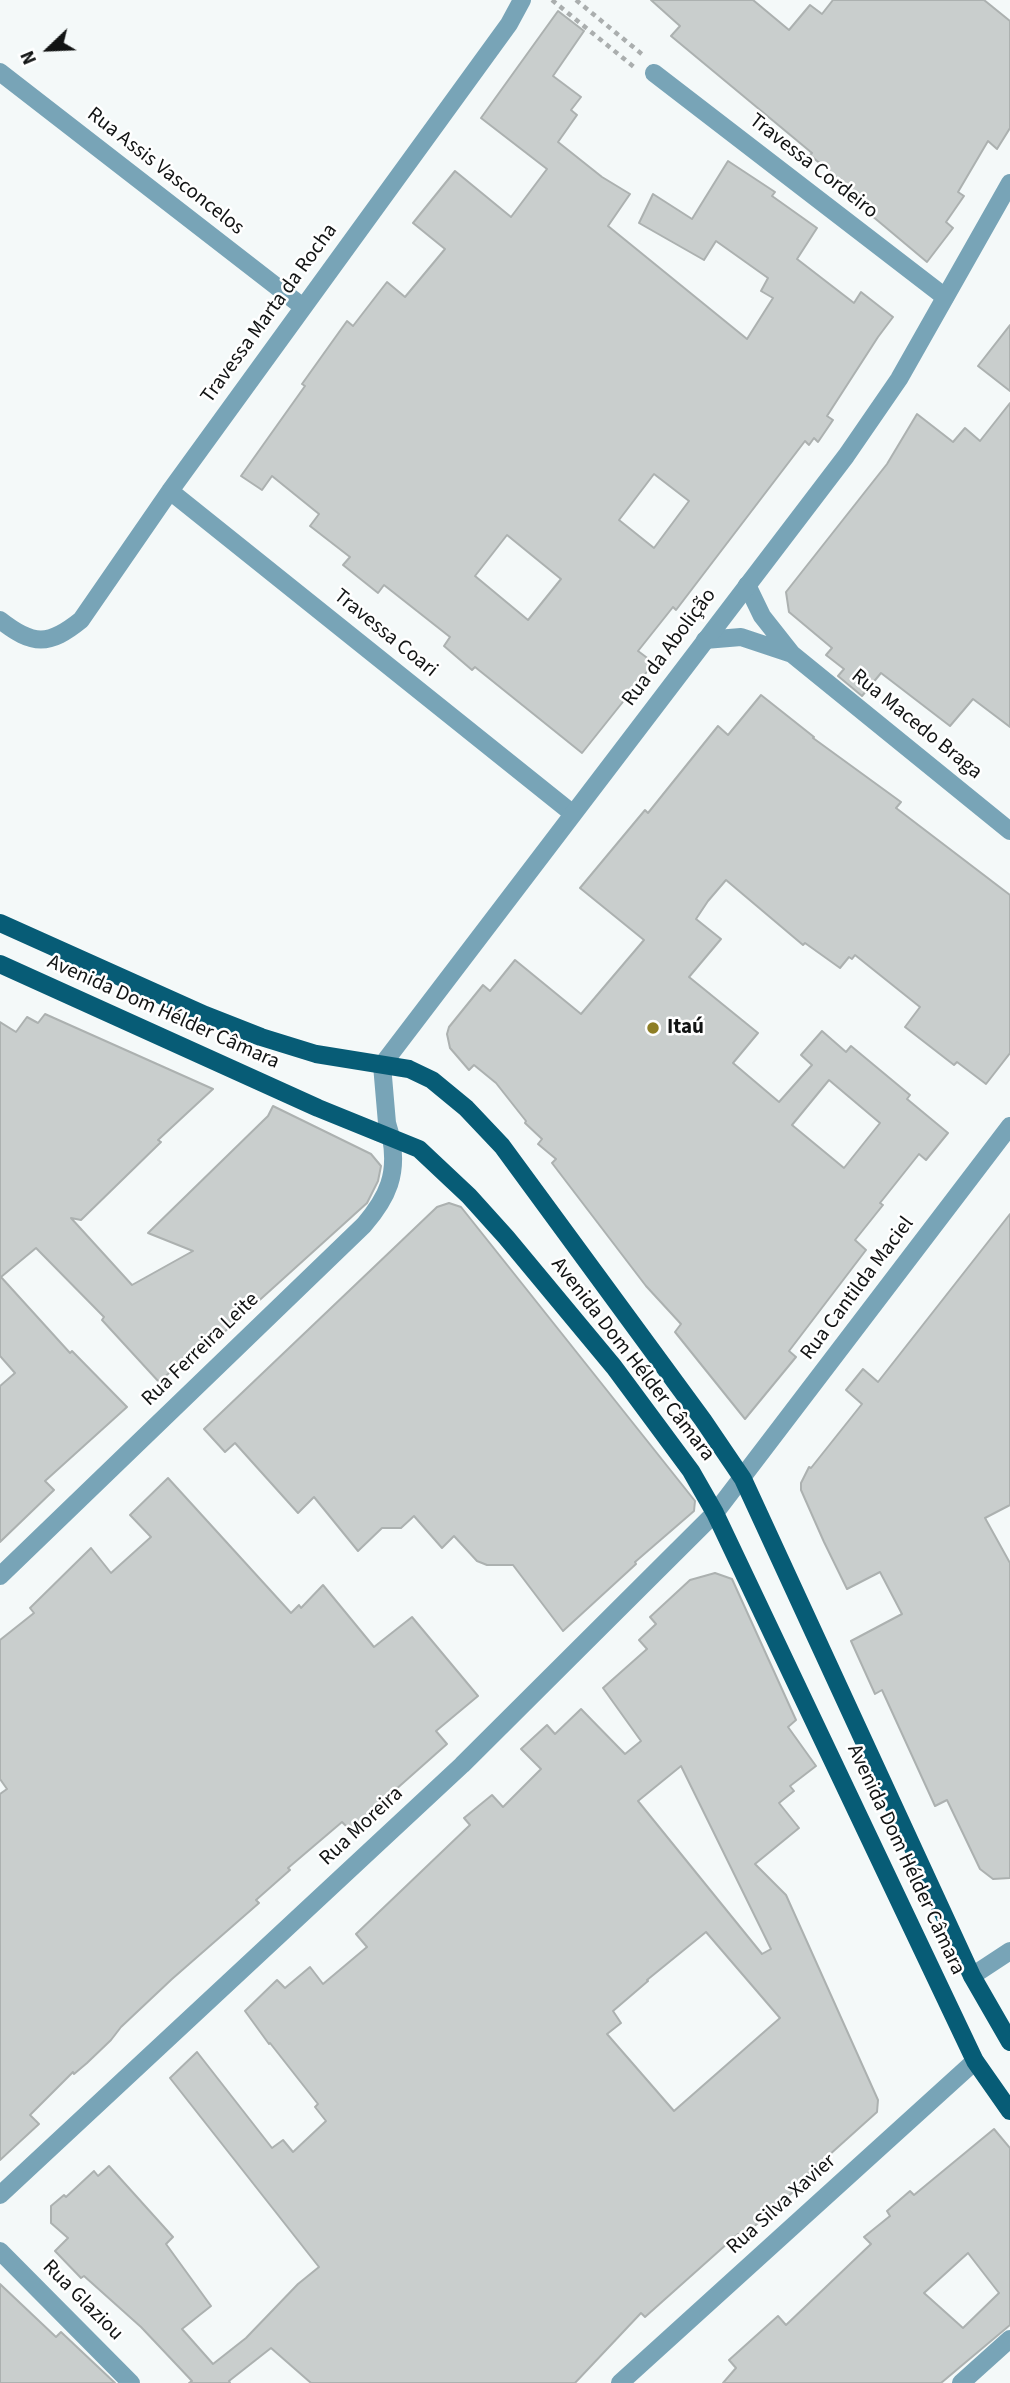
<!DOCTYPE html>
<html>
<head>
<meta charset="utf-8">
<style>
  body { margin:0 }
  #map { position:relative; width:1010px; height:2383px; overflow:hidden; background:#f4f9f9; font-family:"Source Sans 3",sans-serif }
  canvas { display:block }
  .north { position:absolute; left:14px; top:14px; width:70px; height:70px; -webkit-text-stroke:5px #fff; paint-order:stroke; rotate:247deg; font-size:19px; font-weight:700; line-height:28px; text-align:center; color:#121414 }
  .north::after { content:''; display:block; margin:auto; width:24px; height:32px; background:#121414; clip-path:polygon(50% 0,100% 100%,50% 72%,0 100%) }
</style>
</head>
<body>
<div id="map">
<canvas width="1010" height="2383"></canvas>
<div class="north">N</div>
</div>
<script>
const ctx = document.querySelector('canvas').getContext('2d');
ctx.lineJoin = 'round';
function paint(path, color) { ctx.fillStyle = color; ctx.fill(path, 'evenodd'); }
function trace(path, color, width, dash) { ctx.strokeStyle = color; ctx.lineWidth = width; ctx.lineCap = dash ? 'butt' : 'round'; ctx.setLineDash(dash || []); ctx.stroke(path); }
function drawText(font, color, halo, rows, align = 'center') {
  ctx.font = font + ' "Source Sans 3",sans-serif'; ctx.lineWidth = 5; ctx.setLineDash([]); ctx.textBaseline = 'middle'; ctx.strokeStyle = halo; ctx.fillStyle = color; for (const [text, x, y, turn = 0] of rows) {
    ctx.save(); ctx.translate(x, y); ctx.rotate((+turn || 0) * Math.PI / 180); ctx.textAlign = isNaN(turn) ? turn : align; if (halo) ctx.strokeText(text, 0, 0); ctx.fillText(text, 0, 0); ctx.restore();
  }
}
const building = new Path2D(`
  M 651,0 L 753,0 L 789,30 L 810,5 L 822,14 L 833,0 L 984,0 L 1010,21 L 1010,128 L 997,149 L 988,141 L 958,192 L 964,196 L 946,222 L 953,228 L 927,262 L 865,210 L 865,202 L 810,155 L 812,153 L 671,36 L 680,26 Z
  M 558,11 L 584,31 L 553,76 L 581,97 L 571,110 L 577,115 L 558,142 L 602,177 L 630,194 L 608,226 L 747,339 L 773,298 L 761,291 L 768,278 L 716,241 L 704,260 L 639,223 L 653,194 L 692,219 L 728,161 L 775,192 L 772,196 L 817,228 L 797,259 L 854,303 L 861,292 L 893,317 L 878,337 L 827,416 L 833,420 L 818,442 L 814,438 L 809,445 L 805,441 L 676,610 L 673,607 L 638,651 L 654,663 L 582,753 L 475,667 L 472,670 L 444,646 L 450,637 L 384,585 L 378,593 L 343,565 L 350,557 L 310,526 L 319,514 L 272,476 L 262,490 L 241,476 L 305,386 L 302,384 L 347,321 L 353,326 L 387,282 L 405,297 L 445,249 L 413,223 L 455,171 L 511,217 L 547,169 L 481,118 ZM 654,474 L 689,501 L 654,548 L 619,520 ZM 507,535 L 561,579 L 528,620 L 475,576 Z
  M 1010,325 L 1010,391 L 978,366 Z
  M 1010,403 L 1010,727 L 973,699 L 950,726 L 881,673 L 862,696 L 838,676 L 844,669 L 826,655 L 832,648 L 789,612 L 786,592 L 887,464 L 917,414 L 953,442 L 965,428 L 980,441 Z
  M 761,695 L 814,737 L 813,738 L 901,802 L 896,808 L 1010,895 L 1010,1053 L 986,1084 L 957,1062 L 954,1065 L 905,1027 L 920,1007 L 855,955 L 852,959 L 849,957 L 840,968 L 805,943 L 803,945 L 726,880 L 708,901 L 696,919 L 721,939 L 689,977 L 758,1033 L 733,1063 L 779,1102 L 812,1065 L 801,1055 L 822,1031 L 846,1052 L 851,1046 L 910,1095 L 907,1099 L 948,1133 L 926,1160 L 919,1154 L 880,1203 L 883,1205 L 855,1240 L 866,1250 L 789,1351 L 796,1357 L 745,1419 L 675,1332 L 681,1324 L 646,1286 L 552,1163 L 556,1159 L 538,1144 L 542,1139 L 525,1123 L 526,1121 L 496,1083 L 474,1065 L 469,1070 L 450,1048 L 447,1034 L 449,1027 L 483,985 L 490,991 L 515,960 L 581,1014 L 644,940 L 580,888 L 645,810 L 648,813 L 718,726 L 728,735 ZM 829,1080 L 880,1123 L 844,1168 L 792,1125 Z
  M 45,1014 L 213,1089 L 158,1140 L 161,1142 L 81,1220 L 71,1218 L 132,1285 L 193,1251 L 148,1233 L 268,1116 L 273,1106 L 371,1154 L 381,1166 L 378,1181 L 367,1203 L 201,1353 L 197,1348 L 159,1382 L 102,1320 L 104,1317 L 36,1248 L 1,1277 L 70,1353 L 72,1351 L 127,1407 L 45,1481 L 54,1490 L 0,1542 L 0,1386 L 15,1373 L 0,1356 L 0,1022 L 16,1032 L 27,1017 L 38,1023 Z
  M 449,1203 L 461,1207 L 695,1501 L 694,1511 L 635,1562 L 636,1564 L 623,1576 L 563,1631 L 513,1565 L 487,1565 L 477,1561 L 454,1536 L 442,1548 L 414,1516 L 401,1528 L 382,1528 L 358,1551 L 314,1497 L 298,1513 L 235,1443 L 225,1452 L 204,1429 L 437,1207 Z
  M 1010,1214 L 1010,1505 L 985,1518 L 1010,1563 L 1010,1878 L 993,1879 L 980,1869 L 947,1800 L 935,1806 L 882,1690 L 875,1694 L 851,1641 L 902,1614 L 880,1572 L 847,1589 L 824,1542 L 801,1490 L 801,1483 L 809,1467 L 811,1468 L 862,1404 L 846,1390 L 863,1369 L 878,1382 Z
  M 168,1478 L 291,1613 L 299,1605 L 301,1608 L 323,1585 L 374,1647 L 412,1617 L 478,1696 L 436,1731 L 447,1744 L 350,1830 L 342,1822 L 288,1868 L 290,1870 L 256,1900 L 259,1903 L 172,1979 L 121,2027 L 111,2040 L 87,2063 L 74,2074 L 73,2072 L 30,2115 L 39,2124 L 0,2160 L 0,1794 L 7,1789 L 0,1779 L 0,1640 L 34,1613 L 30,1608 L 91,1548 L 111,1573 L 151,1537 L 130,1515 Z
  M 715,1573 L 732,1579 L 796,1720 L 788,1727 L 816,1766 L 790,1786 L 794,1791 L 779,1803 L 799,1828 L 755,1864 L 786,1895 L 878,2100 L 877,2112 L 808,2174 L 810,2177 L 741,2238 L 738,2234 L 645,2317 L 641,2313 L 575,2383 L 311,2383 L 271,2348 L 229,2381 L 230,2383 L 189,2383 L 192,2381 L 141,2327 L 84,2276 L 81,2278 L 55,2251 L 68,2238 L 51,2223 L 51,2206 L 64,2195 L 66,2197 L 94,2171 L 98,2176 L 109,2166 L 173,2237 L 166,2244 L 211,2306 L 182,2329 L 213,2364 L 246,2338 L 298,2284 L 319,2267 L 170,2078 L 197,2052 L 272,2148 L 283,2140 L 293,2152 L 326,2121 L 315,2107 L 318,2104 L 270,2043 L 269,2044 L 245,2011 L 277,1980 L 285,1988 L 310,1967 L 323,1984 L 367,1947 L 356,1934 L 470,1825 L 464,1818 L 492,1795 L 503,1807 L 541,1769 L 521,1749 L 547,1725 L 555,1734 L 581,1709 L 625,1754 L 641,1741 L 603,1688 L 647,1649 L 639,1640 L 656,1624 L 650,1617 L 690,1580 ZM 681,1766 L 771,1949 L 762,1954 L 638,1801 ZM 706,1932 L 780,2018 L 674,2111 L 607,2034 L 621,2023 L 613,2011 L 648,1981 L 647,1980 Z
  M 994,2129 L 1010,2148 L 1010,2325 L 941,2383 L 723,2383 L 736,2368 L 729,2360 L 778,2316 L 786,2325 L 871,2244 L 864,2237 L 890,2216 L 887,2211 L 910,2191 L 914,2195 ZM 968,2253 L 999,2293 L 963,2328 L 924,2293 Z
  M 0,2284 L 56,2337 L 61,2332 L 115,2383 L 0,2383 Z`);
const path = new Path2D(`
  M 552,0 L 634,67
  M 576,0 L 643,55`);
const minor = new Path2D(`
  M 0,72 L 303,307
  M 654,73 L 945,297
  M 170,491 L 572,813
  M 747,585 L 762,616 L 792,654 L 1010,831
  M 0,620 C 33,646 49,646 81,620 L 170,491 L 509,24 L 522,0
  M 705,640 L 741,637 L 792,654
  M 0,1576 L 364,1225 C 388,1197 398,1174 391,1137
  M 972,1976 L 1010,1951
  M 0,2195 L 462,1765 L 715,1513 L 1010,1126
  M 0,2251 L 131,2383
  M 620,2383 L 975,2061
  M 961,2383 L 1010,2339`);
const tertiary = new Path2D(`
  M 391,1137 L 387,1123 L 382,1065 L 846,456 L 899,379 L 1010,183`);
const primary = new Path2D(`
  M 0,923 L 205,1015 L 261,1037 L 316,1054 L 409,1069 L 432,1080 L 466,1108 L 502,1146 L 703,1420 L 743,1479 L 972,1976 L 1010,2042
  M 0,964 L 318,1108 L 419,1149 L 469,1196 L 506,1237 L 614,1367 L 691,1471 L 715,1513 L 975,2061 L 1010,2111`);
const markers = [
  [653,1028,7,"#8e7e25"]
];
const streetNames = [
  ["Travessa Cordeiro",813,167,38],
  ["Rua Assis Vasconcelos",165,172,38],
  ["Travessa Marta da Rocha",270,314,-54],
  ["Travessa Coari",385,634,39],
  ["Rua da Abolição",670,648,-53],
  ["Rua Macedo Braga",916,725,39],
  ["Avenida Dom Hélder Câmara",163,1013,24],
  ["Rua Cantilda Maciel",858,1289,-53],
  ["Rua Ferreira Leite",201,1350,-44],
  ["Avenida Dom Hélder Câmara",632,1360,52],
  ["Rua Moreira",362,1827,-43],
  ["Avenida Dom Hélder Câmara",905,1860,65],
  ["Rua Silva Xavier",782,2205,-42],
  ["Rua Glaziou",82,2301,45]
];
const poiNames = [
  ["Itaú",667,1028]
];
paint(building, '#c9cecd');
trace(building, '#acb1b0', 2);
trace(path, '#aaaeae', 4.5, [5, 5]);
trace(minor, '#78a4b7', 18);
trace(tertiary, '#78a4b7', 18);
trace(primary, '#075c76', 18);
for (const [x, y, r, color] of markers) { const dot = new Path2D(); dot.arc(x, y, r, 0, 2 * Math.PI); ctx.fillStyle = color; ctx.fill(dot); trace(dot, '#fff', 2.5); }
drawText('21px', '#121414', '#fff', streetNames);
drawText('bold 21px', '#121414', '#fff', poiNames, 'left');
</script>
</body>
</html>
